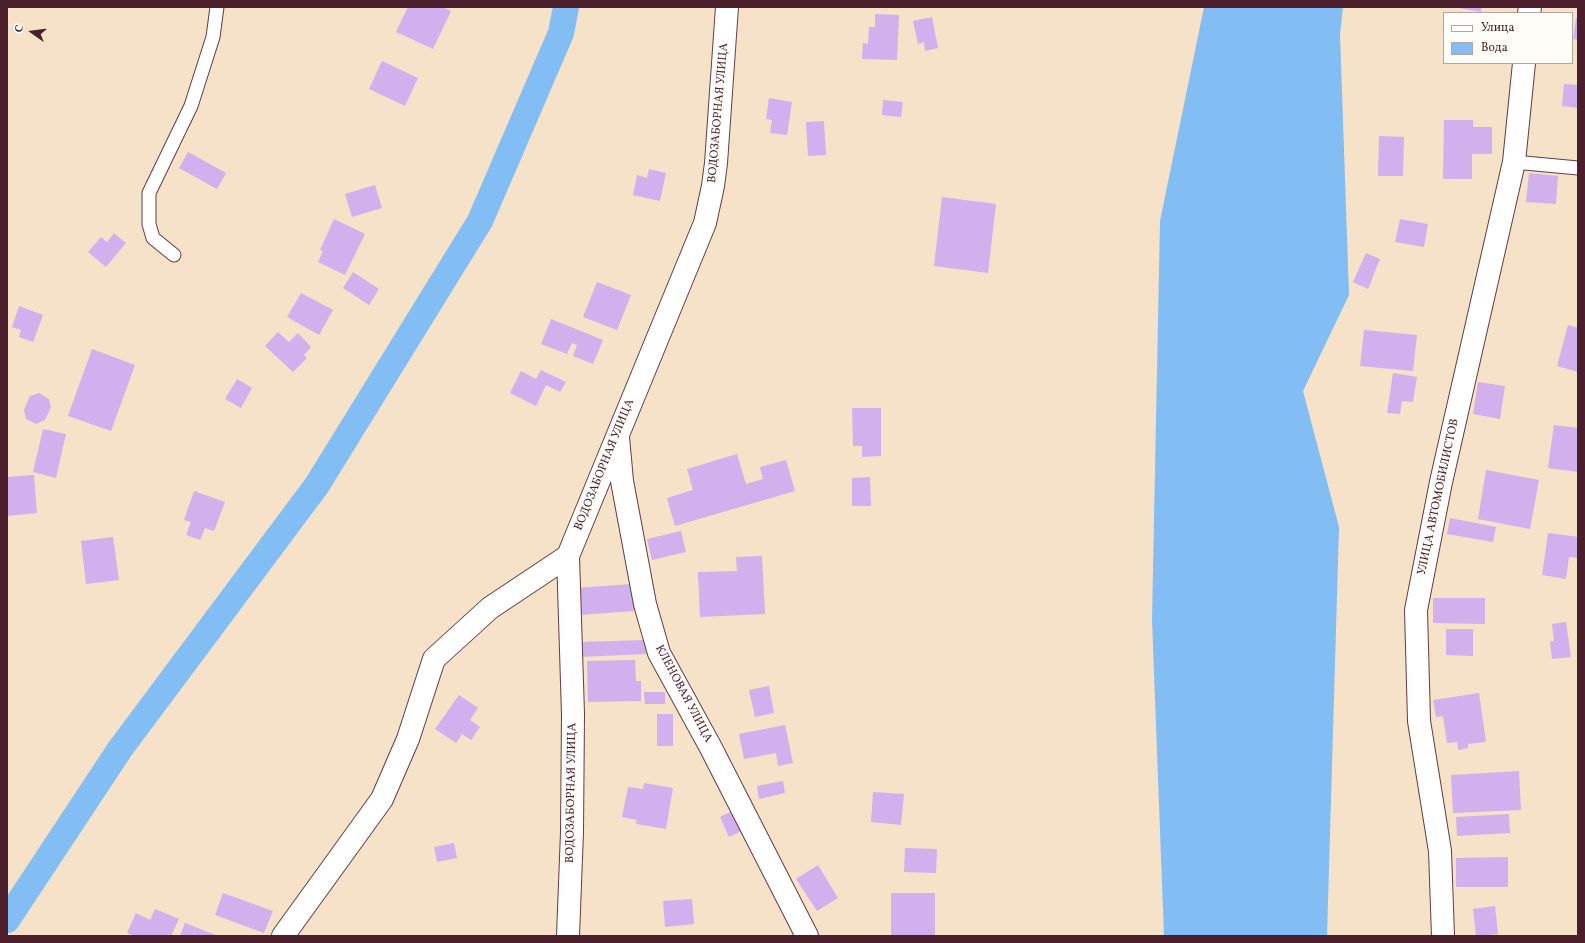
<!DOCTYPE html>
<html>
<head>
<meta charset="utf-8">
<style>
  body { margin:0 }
  #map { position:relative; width:1585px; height:943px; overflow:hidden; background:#f5e2c8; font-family:Vollkorn,serif }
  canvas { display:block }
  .frame { position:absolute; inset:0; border:8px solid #4a1f2b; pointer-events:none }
  .legend { position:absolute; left:1443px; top:12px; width:130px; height:52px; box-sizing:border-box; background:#fdfcf7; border:1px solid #b5a4a5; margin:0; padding:5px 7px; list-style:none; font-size:12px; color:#4a1f2b }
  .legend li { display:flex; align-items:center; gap:8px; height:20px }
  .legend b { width:20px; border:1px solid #b5a4a5 }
  .north { position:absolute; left:12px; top:12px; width:40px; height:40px; -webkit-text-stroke:3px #fdfcf7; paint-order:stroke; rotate:284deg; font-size:11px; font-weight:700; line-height:16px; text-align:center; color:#4a1f2b }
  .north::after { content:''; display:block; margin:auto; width:14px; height:18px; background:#4a1f2b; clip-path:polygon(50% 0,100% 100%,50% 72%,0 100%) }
</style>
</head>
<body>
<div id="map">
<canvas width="1585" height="943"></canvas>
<div class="frame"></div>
<ul class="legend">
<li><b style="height:5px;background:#fff"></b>Улица</li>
<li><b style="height:11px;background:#82bdf4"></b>Вода</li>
</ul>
<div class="north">С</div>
</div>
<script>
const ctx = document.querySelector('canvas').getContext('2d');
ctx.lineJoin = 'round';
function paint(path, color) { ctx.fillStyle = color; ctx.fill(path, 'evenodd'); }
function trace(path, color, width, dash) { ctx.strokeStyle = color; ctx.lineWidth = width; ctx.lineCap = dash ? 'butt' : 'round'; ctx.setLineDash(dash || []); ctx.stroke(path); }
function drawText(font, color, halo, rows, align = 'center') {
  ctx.font = font + ' Vollkorn,serif'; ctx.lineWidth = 3; ctx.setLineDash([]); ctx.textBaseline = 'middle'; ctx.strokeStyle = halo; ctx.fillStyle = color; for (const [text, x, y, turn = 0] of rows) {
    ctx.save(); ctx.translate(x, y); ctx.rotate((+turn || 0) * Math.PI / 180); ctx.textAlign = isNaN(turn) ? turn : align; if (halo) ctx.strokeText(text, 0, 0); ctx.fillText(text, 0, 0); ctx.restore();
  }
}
const water = new Path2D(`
  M 1204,7 L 1343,7 L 1340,34 L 1349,295 L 1303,391 L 1339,527 L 1327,936 L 1164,936 L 1152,620 L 1160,221 Z`);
const canal = new Path2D(`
  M 7,920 L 120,749 L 317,485 L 480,221 L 561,33 L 566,7`);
const building = new Path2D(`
  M 408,7 L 442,7 L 451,11 L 433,49 L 396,32 Z
  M 1454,7 L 1482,7 L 1481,12 Z
  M 875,14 L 899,15 L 897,60 L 862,59 L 863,43 L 868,44 L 869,27 L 875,27 Z
  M 932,17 L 938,48 L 925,51 L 924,42 L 918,44 L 913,21 Z
  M 1576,18 L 1578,18 L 1578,40 L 1573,39 Z
  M 382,61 L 418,78 L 405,106 L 369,89 Z
  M 1564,84 L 1578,85 L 1578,108 L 1562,106 Z
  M 769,98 L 792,102 L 787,135 L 770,133 L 772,120 L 766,119 Z
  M 883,100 L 903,102 L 901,117 L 882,115 Z
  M 1444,120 L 1473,120 L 1473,127 L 1492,127 L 1492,154 L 1472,154 L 1472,179 L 1443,179 Z
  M 824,121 L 826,155 L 808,156 L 806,122 Z
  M 1379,136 L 1404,137 L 1403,176 L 1378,176 Z
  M 188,152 L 226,173 L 217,189 L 179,168 Z
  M 649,169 L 666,173 L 660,201 L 633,195 L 637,175 L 647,178 Z
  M 1529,173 L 1558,176 L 1556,204 L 1526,202 Z
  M 375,185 L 382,208 L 352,217 L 345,194 Z
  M 942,197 L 996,204 L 988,273 L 934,266 Z
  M 334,219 L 365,234 L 345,275 L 318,262 L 323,251 L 320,250 Z
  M 1400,219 L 1428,224 L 1424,247 L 1395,242 Z
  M 114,233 L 126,243 L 106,267 L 88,252 L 101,237 L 107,242 Z
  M 1366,253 L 1380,259 L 1368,289 L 1353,282 Z
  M 353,272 L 379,289 L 369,305 L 343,288 Z
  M 597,282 L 631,295 L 617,330 L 583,317 Z
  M 301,293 L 333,310 L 319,335 L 287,317 Z
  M 19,306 L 43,315 L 33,342 L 19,337 L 21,330 L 12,327 Z
  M 551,319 L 603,340 L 593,364 L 573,356 L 577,345 L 572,343 L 567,354 L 541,344 Z
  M 1568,325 L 1578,328 L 1578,372 L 1557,366 Z
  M 1364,330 L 1417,335 L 1413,371 L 1360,366 Z
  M 278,332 L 289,342 L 298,333 L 311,347 L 304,355 L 307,358 L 293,372 L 265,346 Z
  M 92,349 L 135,365 L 111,431 L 68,416 Z
  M 541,370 L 566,382 L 560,392 L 546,385 L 536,406 L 510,393 L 521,371 L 536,379 Z
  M 1393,373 L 1417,377 L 1413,402 L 1402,401 L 1400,414 L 1387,413 Z
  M 237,379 L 252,388 L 241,408 L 225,399 Z
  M 1478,382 L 1505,386 L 1500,419 L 1473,414 Z
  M 39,393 L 49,399 L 51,407 L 45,420 L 36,424 L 26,419 L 24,410 L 30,396 Z
  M 852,408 L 881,408 L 881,456 L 862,457 L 862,446 L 853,446 Z
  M 1554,425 L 1578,428 L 1578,472 L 1548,468 Z
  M 43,429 L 66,434 L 56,478 L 33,472 Z
  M 737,454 L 746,484 L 763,479 L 760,467 L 786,460 L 795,491 L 675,526 L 667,498 L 693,490 L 687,469 Z
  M 1486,470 L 1539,480 L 1530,529 L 1478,519 Z
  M 34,475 L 37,513 L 7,516 L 7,477 Z
  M 870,477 L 871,506 L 852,506 L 852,478 Z
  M 194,491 L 225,502 L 214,531 L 205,528 L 200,540 L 186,535 L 191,522 L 184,520 Z
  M 1450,518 L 1496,527 L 1493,542 L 1447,534 Z
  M 681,531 L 686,552 L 652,560 L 647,539 Z
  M 1548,533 L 1578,537 L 1578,558 L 1569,557 L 1566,579 L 1542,575 Z
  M 113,537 L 119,580 L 86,584 L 81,541 Z
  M 762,556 L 765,614 L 700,617 L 698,572 L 737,571 L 736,557 Z
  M 632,584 L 634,611 L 579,615 L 576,588 Z
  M 1433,598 L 1485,598 L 1485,624 L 1433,623 Z
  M 1566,622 L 1571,657 L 1552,659 L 1550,641 L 1554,641 L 1552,624 Z
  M 1446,629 L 1473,629 L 1473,656 L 1446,655 Z
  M 646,640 L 646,654 L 580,657 L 580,642 Z
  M 635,660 L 636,681 L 641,681 L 641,701 L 588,702 L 587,661 Z
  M 769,686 L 774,713 L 755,717 L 749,690 Z
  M 644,692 L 665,692 L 665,704 L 645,704 Z
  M 1479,693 L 1486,742 L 1468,744 L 1468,748 L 1458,750 L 1457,742 L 1447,743 L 1443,716 L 1436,717 L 1433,700 Z
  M 459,695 L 478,708 L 470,720 L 480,727 L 471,740 L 462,734 L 456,743 L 435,729 Z
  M 657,714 L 673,714 L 673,746 L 657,746 Z
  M 785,725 L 793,763 L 778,766 L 776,753 L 744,759 L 739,734 Z
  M 1519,771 L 1521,810 L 1453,813 L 1451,775 Z
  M 783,781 L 785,793 L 759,799 L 757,786 Z
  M 644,783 L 673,788 L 666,829 L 636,824 L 637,820 L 622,817 L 628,787 L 643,789 Z
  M 873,792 L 904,794 L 901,825 L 871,822 Z
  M 732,811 L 742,831 L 729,837 L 720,817 Z
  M 1509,814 L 1510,833 L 1457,836 L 1456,817 Z
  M 454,843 L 457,858 L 437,862 L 434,847 Z
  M 905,848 L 937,849 L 936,873 L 904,872 Z
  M 1508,857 L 1508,887 L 1456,887 L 1456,858 Z
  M 818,865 L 838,898 L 817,911 L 796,879 Z
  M 223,893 L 273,911 L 264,933 L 215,915 Z
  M 891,893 L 935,893 L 935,936 L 891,936 Z
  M 692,899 L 694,924 L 665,927 L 663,901 Z
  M 1495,906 L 1498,934 L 1476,936 L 1473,909 Z
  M 155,909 L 179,919 L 171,936 L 135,936 L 127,933 L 136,913 L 150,920 Z
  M 185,923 L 218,936 L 180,936 Z`);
const service = new Path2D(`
  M 1514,162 L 1578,168
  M 174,255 L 153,238 L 149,224 L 149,193 L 191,106 L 213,37 L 217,7`);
const minor = new Path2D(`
  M 1529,13 L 1530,7
  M 618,437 L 622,481 L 645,604 L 659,653 L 711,748 L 807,936
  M 283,936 L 382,799 L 408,739 L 434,659 L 490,608 L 568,556
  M 568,936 L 572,832 L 573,714 L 568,556 L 705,223 L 713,186 L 716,163 L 727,7
  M 1443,936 L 1440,851 L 1419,721 L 1416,610 L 1441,482 L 1514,162 L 1524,63`);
const streetNames = [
  ["ВОДОЗАБОРНАЯ УЛИЦА",719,113,-85],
  ["ВОДОЗАБОРНАЯ УЛИЦА",605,465,-68],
  ["УЛИЦА АВТОМОБИЛИСТОВ",1439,497,-78],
  ["КЛЕНОВАЯ УЛИЦА",683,694,62],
  ["ВОДОЗАБОРНАЯ УЛИЦА",572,793,-89]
];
paint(water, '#82bdf4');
trace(canal, '#82bdf4', 26);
paint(building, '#d2afed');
trace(service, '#643c43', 15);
trace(minor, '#643c43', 24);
trace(service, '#fff', 13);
trace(minor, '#fff', 22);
drawText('12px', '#4a1f2b', '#fdfcf7', streetNames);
</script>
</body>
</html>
